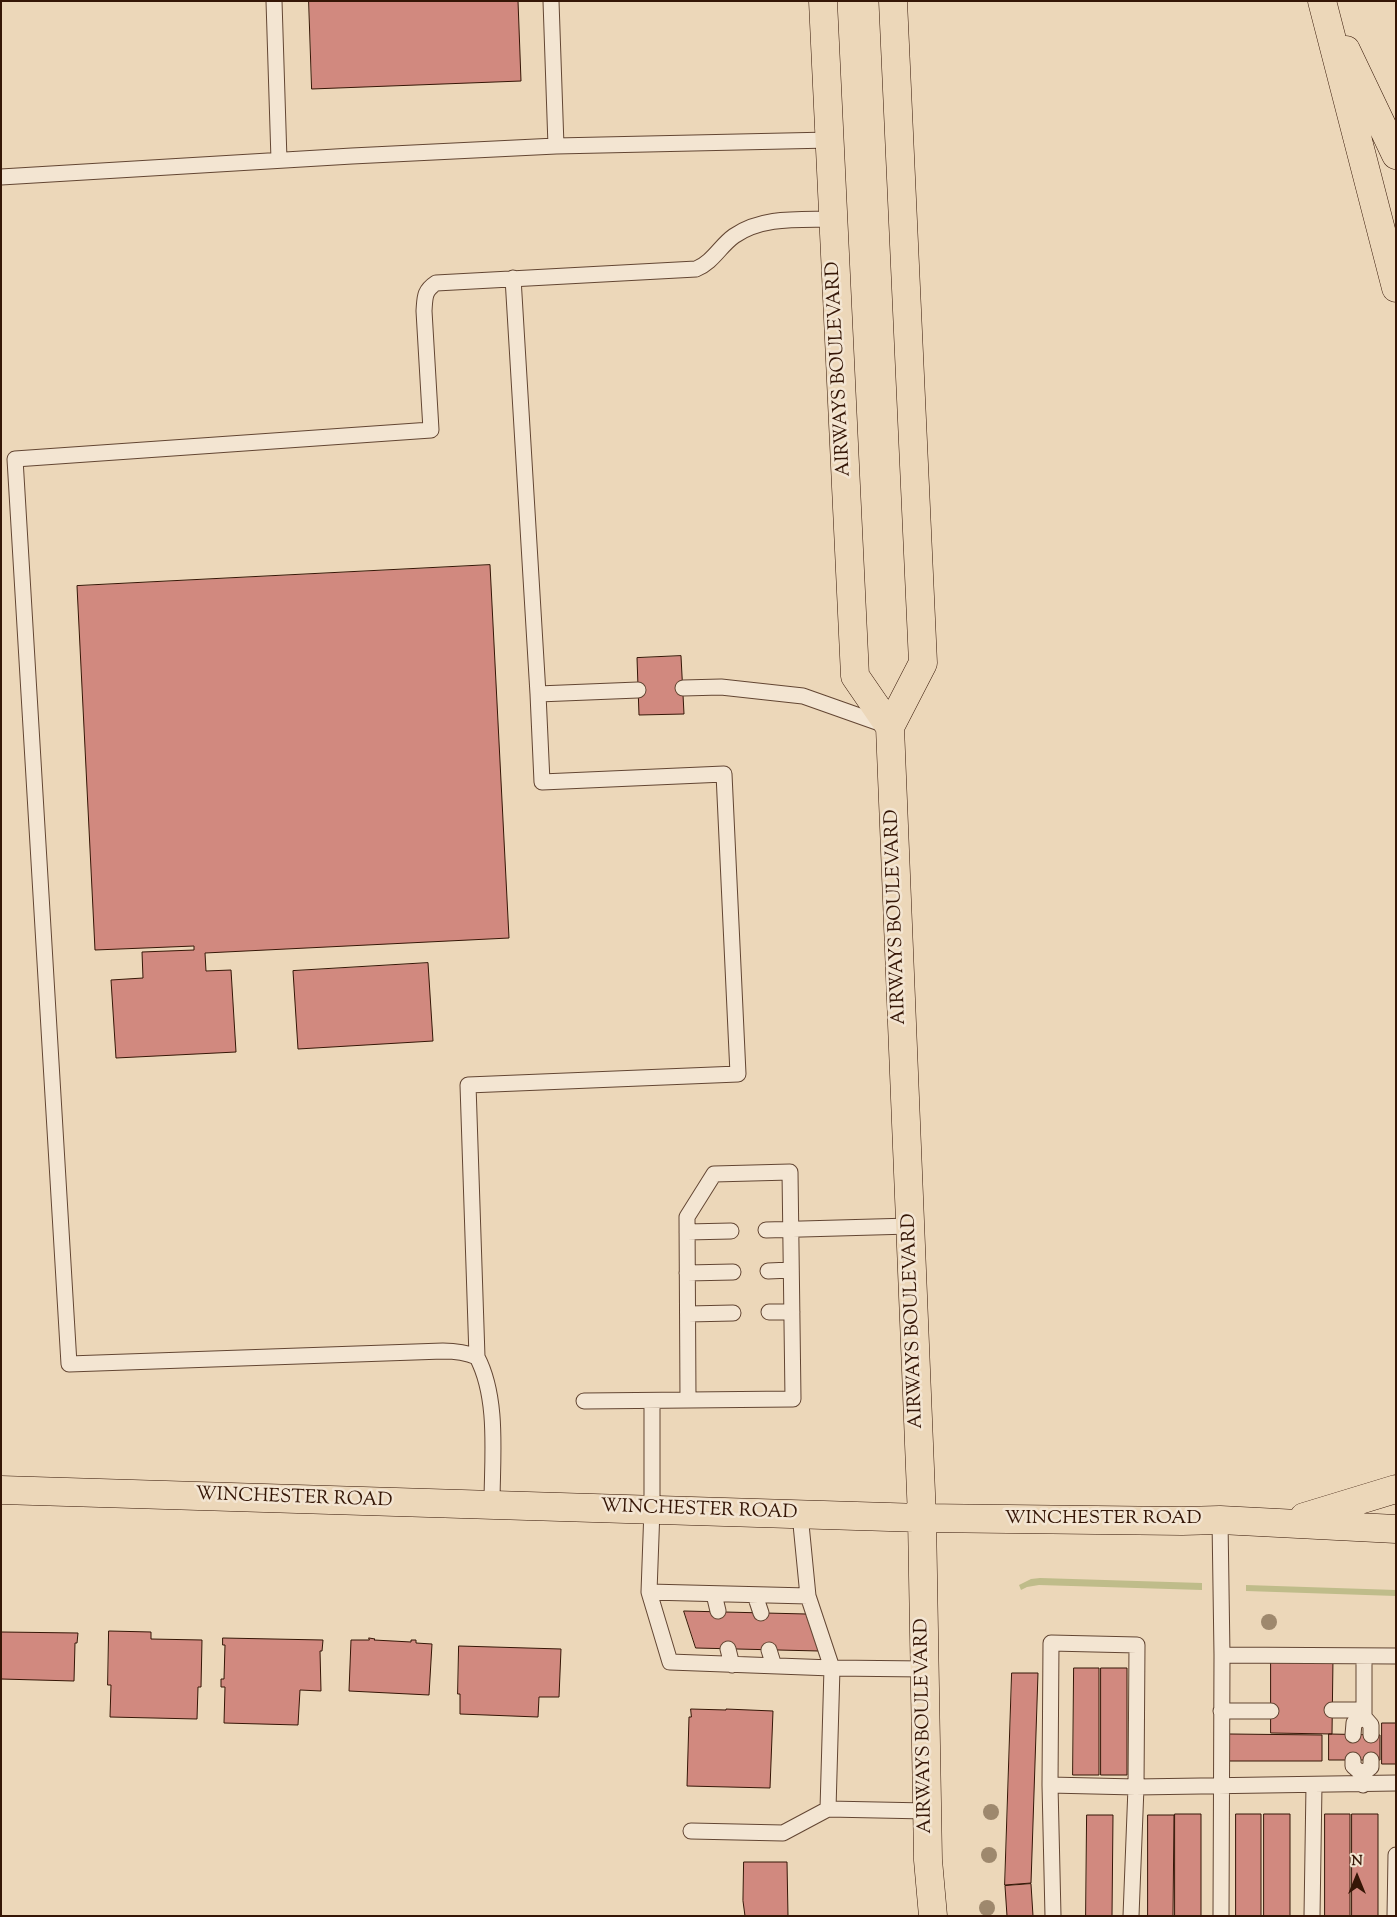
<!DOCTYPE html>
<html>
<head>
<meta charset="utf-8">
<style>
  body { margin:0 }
  #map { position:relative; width:1397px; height:1917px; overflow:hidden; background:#ecd7b9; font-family:"Sorts Mill Goudy",serif }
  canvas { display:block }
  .frame { position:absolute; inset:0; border:2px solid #351606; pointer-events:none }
  .north { position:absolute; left:1332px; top:1852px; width:50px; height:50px; -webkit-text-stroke:4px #f3e5d2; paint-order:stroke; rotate:0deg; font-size:14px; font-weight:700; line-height:20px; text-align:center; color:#351606 }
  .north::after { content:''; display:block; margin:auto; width:18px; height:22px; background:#351606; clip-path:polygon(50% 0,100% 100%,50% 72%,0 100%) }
</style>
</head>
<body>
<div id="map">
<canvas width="1397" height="1917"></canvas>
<div class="frame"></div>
<div class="north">N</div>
</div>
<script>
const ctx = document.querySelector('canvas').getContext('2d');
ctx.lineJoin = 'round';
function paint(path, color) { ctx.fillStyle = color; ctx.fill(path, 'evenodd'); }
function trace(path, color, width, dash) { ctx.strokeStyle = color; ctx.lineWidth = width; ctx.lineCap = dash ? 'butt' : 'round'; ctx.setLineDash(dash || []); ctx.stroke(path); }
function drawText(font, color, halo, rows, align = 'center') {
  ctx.font = font + ' "Sorts Mill Goudy",serif'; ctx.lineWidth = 5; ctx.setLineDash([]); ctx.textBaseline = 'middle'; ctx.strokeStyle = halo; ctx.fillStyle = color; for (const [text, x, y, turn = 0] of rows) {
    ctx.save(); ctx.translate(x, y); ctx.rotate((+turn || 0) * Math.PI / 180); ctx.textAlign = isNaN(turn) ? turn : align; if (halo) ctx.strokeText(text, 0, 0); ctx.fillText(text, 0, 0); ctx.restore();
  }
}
const green = new Path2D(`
  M 1040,1578 L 1202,1583 L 1202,1590 L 1039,1585 L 1027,1587 L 1021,1590 L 1019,1585 L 1031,1579 Z
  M 1246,1585 L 1396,1590 L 1396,1596 L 1246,1591 Z`);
const building = new Path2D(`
  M 309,1 L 518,1 L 521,81 L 312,89 Z
  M 490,565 L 509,938 L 205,953 L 206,971 L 231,970 L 236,1052 L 116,1058 L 111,980 L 143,978 L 142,952 L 194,950 L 194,946 L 95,950 L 77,586 Z
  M 681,656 L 684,714 L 639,715 L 637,658 Z
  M 428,963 L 433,1041 L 298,1049 L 293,971 Z
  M 684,1611 L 806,1614 L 819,1651 L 696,1648 Z
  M 109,1631 L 151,1632 L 151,1639 L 202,1640 L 201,1687 L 198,1687 L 197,1719 L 110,1717 L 111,1685 L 108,1685 Z
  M 1,1632 L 78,1633 L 77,1643 L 75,1643 L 74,1681 L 1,1679 Z
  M 223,1638 L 323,1640 L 322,1651 L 320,1651 L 321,1691 L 300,1690 L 298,1725 L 224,1723 L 225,1687 L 221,1687 L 221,1679 L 224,1679 L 225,1645 L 223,1645 Z
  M 369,1638 L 375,1639 L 374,1640 L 411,1642 L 411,1640 L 416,1640 L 416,1643 L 432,1644 L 429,1695 L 349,1691 L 351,1640 L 369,1640 Z
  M 459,1646 L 561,1649 L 559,1697 L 539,1697 L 538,1717 L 460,1714 L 460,1694 L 458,1694 Z
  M 1271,1658 L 1333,1658 L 1332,1734 L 1271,1733 Z
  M 1074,1668 L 1099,1668 L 1099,1775 L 1073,1775 Z
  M 1101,1668 L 1127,1668 L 1127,1775 L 1101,1775 Z
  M 1012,1673 L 1038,1673 L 1031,1883 L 1005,1885 Z
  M 691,1709 L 726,1710 L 726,1709 L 773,1711 L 770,1788 L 687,1786 L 689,1717 L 691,1717 Z
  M 1382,1723 L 1396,1723 L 1396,1764 L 1382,1764 Z
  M 1229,1734 L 1322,1735 L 1322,1761 L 1229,1761 Z
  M 1329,1734 L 1380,1735 L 1380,1760 L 1329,1760 Z
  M 1175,1814 L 1201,1814 L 1201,1916 L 1175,1916 Z
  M 1236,1814 L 1261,1814 L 1261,1916 L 1236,1916 Z
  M 1264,1814 L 1290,1814 L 1290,1916 L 1264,1916 Z
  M 1325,1814 L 1350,1814 L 1350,1916 L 1325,1916 Z
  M 1352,1814 L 1378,1814 L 1378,1916 L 1352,1916 Z
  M 1087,1815 L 1113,1815 L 1112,1916 L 1086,1916 Z
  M 1148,1815 L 1174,1815 L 1173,1916 L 1148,1916 Z
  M 744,1862 L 787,1862 L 788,1916 L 745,1916 L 743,1901 Z
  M 1031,1884 L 1033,1916 L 1007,1916 L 1005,1886 Z`);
const service = new Path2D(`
  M 274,1 L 279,160
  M 551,1 L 556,146
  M 1,177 L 352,156 L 556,146 L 830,140
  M 513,278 L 538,694
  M 683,688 L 721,687 L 803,696 L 885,725
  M 766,1230 L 910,1226
  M 687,1232 L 731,1231
  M 768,1271 L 791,1270
  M 687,1273 L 733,1272
  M 769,1312 L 792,1312
  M 688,1314 L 733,1313
  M 477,1357 L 468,1085 L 738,1074 L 724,774 L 542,782 L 538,694 L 638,690
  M 584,1401 L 793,1399 L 790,1172 L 714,1174 L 687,1217 L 688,1400
  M 652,1401 L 652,1509 L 649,1592 L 670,1662 L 832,1668 L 828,1809 L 927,1811
  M 492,1505 C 492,1458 499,1399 477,1357 C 465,1352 456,1351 443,1351 L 69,1364 L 15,459 L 431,430 L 424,311 C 425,297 424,291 436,283 L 696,269 C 713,262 720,246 734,236 C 763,216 800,220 833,219
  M 800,1514 L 808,1596 L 832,1668 L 925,1669
  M 1220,1520 L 1222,1655 L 1396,1656
  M 649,1592 L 808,1596
  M 714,1594 L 718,1611
  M 755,1595 L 761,1613
  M 728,1649 L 732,1665
  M 769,1650 L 774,1666
  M 1364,1656 L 1364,1717 L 1371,1725 L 1371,1735
  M 1332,1710 L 1364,1710
  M 1221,1711 L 1271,1711
  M 1353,1735 L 1354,1723 L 1364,1717
  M 1353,1760 L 1353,1766 L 1362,1774 L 1363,1785
  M 1362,1774 L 1371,1767 L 1371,1760
  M 1050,1785 L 1136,1787 L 1131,1916
  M 691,1831 L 783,1833 L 828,1809
  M 1053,1916 L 1050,1785 L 1051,1643 L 1137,1645 L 1136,1787 L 1396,1783
  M 1221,1916 L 1222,1655
  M 1312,1916 L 1314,1785
  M 1395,1916 L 1396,1855`);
const primary = new Path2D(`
  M 823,1 L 855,676 L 890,727
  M 893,1 L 923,663 L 890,727 L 922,1518 L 928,1860 L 933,1916
  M 1322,1 L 1396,288
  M 1346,50 L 1396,155
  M 1,1490 L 922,1518 L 1182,1521 L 1220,1520 L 1396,1529
  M 1304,1517 L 1396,1489`);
const trees = [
  [1269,1622],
  [991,1812],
  [989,1855],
  [987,1908]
];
const streetNames = [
  ["AIRWAYS BOULEVARD",840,369,-93],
  ["AIRWAYS BOULEVARD",897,917,-92],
  ["AIRWAYS BOULEVARD",914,1321,-92],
  ["WINCHESTER ROAD",294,1499,2],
  ["WINCHESTER ROAD",699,1511,2],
  ["WINCHESTER ROAD",1103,1520],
  ["AIRWAYS BOULEVARD",925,1726,-91]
];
paint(green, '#bfbc8a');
paint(building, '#d1897f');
trace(building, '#351606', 1);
trace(service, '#634633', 17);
trace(primary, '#351606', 29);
trace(service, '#f3e5d2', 15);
trace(primary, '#ecd7b9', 28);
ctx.fillStyle = '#9e886d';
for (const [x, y] of trees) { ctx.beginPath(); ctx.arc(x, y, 8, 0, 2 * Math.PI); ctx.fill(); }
drawText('19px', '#351606', '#f3e5d2', streetNames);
</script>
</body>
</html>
